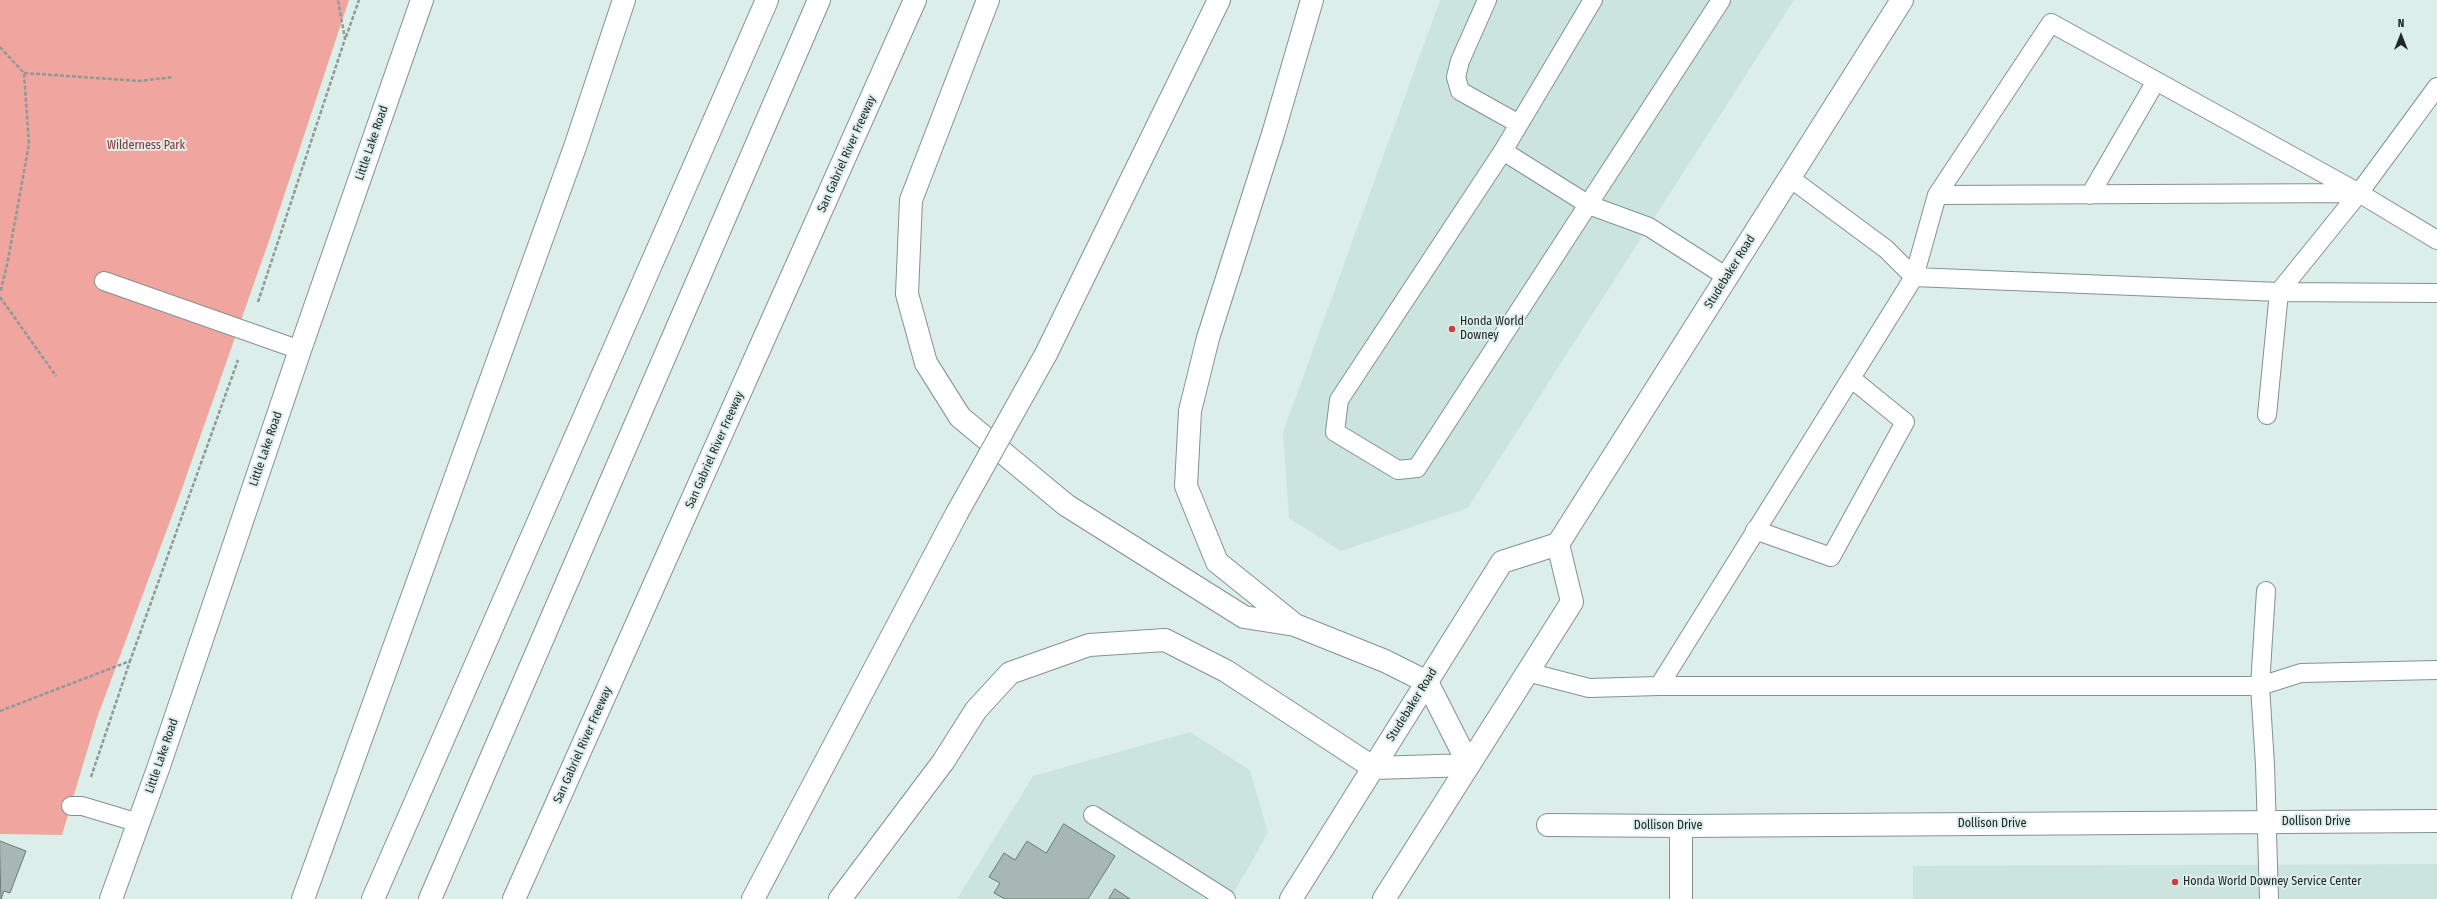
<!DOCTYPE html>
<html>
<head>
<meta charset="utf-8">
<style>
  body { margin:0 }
  #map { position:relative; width:2437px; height:899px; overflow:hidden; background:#dceeea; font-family:"Fira Sans Condensed",sans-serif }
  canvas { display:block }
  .north { position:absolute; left:2381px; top:16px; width:40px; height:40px; -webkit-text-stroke:3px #dceeea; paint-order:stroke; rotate:0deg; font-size:11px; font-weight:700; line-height:16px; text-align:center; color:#212726 }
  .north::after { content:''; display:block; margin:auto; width:14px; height:18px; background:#212726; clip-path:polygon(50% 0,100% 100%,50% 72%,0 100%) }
</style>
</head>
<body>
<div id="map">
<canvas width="2437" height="899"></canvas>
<div class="north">N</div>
</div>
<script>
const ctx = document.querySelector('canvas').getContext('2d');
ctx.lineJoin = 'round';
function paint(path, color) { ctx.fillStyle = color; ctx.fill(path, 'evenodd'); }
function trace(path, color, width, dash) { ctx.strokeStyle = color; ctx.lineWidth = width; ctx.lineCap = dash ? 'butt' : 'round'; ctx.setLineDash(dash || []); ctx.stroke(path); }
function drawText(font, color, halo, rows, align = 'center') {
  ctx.font = font + ' "Fira Sans Condensed",sans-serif'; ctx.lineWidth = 4; ctx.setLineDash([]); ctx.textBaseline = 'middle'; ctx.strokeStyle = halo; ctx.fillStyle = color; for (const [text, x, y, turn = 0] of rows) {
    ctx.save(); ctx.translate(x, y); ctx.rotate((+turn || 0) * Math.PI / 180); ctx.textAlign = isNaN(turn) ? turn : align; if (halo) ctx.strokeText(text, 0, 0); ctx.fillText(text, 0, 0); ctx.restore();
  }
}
const built = new Path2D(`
  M 1440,0 L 1794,0 L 1468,508 L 1341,551 L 1289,518 L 1283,432 Z
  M 1190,732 L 1250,770 L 1268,833 L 1230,899 L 957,899 L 1033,776 Z
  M 2437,864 L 2437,899 L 1913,899 L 1913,866 Z`);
const green = new Path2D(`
  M 0,0 L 349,0 L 271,235 L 179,497 L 97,718 L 62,835 L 0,834 Z`);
const building = new Path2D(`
  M 1064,824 L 1115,856 L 1088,899 L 1005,899 L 994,893 L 1000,883 L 989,877 L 1004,853 L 1015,860 L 1027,841 L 1046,853 Z
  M 0,841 L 26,851 L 10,893 L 4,891 L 1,899 Z
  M 1115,889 L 1130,899 L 1109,899 Z`);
const path = new Path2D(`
  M 346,37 L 359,0
  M 0,47 L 24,73 L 29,144 L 7,265 L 0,293
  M 24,73 L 140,81 L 173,77
  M 0,297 L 56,376
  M 258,302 L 345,39 L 338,0
  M 0,711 L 130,661 L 238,360
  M 91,777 L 130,661`);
const service = new Path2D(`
  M 1487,0 L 1460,61 L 1456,77 L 1460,91 L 1519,124
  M 1593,0 L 1503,151 L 1339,400 L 1335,432 L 1398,470 L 1417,468 L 1721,0
  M 2437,87 L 2359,193 L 2279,292 L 2437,293
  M 1503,151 L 1589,205 L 1649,227 L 1727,277
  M 1790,178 L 1886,249 L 1914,277 L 1937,195 L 2051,23 L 2359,193 L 2437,240
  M 1937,195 L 2359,193
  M 2090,195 L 2156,81
  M 104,281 L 300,350
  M 1755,530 L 1831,557 L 1905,422 L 1852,379
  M 2266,591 L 2260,686 L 1659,686 L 1914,277 L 2279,292 L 2267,415
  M 1527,672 L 1589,688 L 1659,686
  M 71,806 L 82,806 L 139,823
  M 1093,815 L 1226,899
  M 2269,899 L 2265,765 L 2260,686 L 2301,673 L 2437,670`);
const minor = new Path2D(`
  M 1548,825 L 1681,826 L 2437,821
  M 1681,826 L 1681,899
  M 111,899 L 159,766 L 300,350 L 422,0`);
const secondary = new Path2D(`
  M 1291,899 L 1502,562 L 1558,544 L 1902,0
  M 1384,899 L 1572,602 L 1558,544`);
const motorway = new Path2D(`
  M 1046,354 L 1219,0
  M 1294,624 L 1217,562 L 1186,486 L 1190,411 L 1208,338 L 1273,134 L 1312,0
  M 303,899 L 575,147 L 624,0
  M 373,899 L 767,0
  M 430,899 L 819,0
  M 514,899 L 915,0
  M 753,899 L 957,513
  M 840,899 L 943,762 L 976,710 L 1010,673 L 1089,645 L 1165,640 L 1226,671 L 1374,768 L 1469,765 L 1427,682 L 1385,661 L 1295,625 L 1244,617 L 1066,505 L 960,417 L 926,363 L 907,294 L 911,200 L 988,0`);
const motorwayBridge = new Path2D(`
  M 957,513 L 1046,354`);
const markers = [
  [1452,329,4,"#cc3e3b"],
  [2175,882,4,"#cc3e3b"]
];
const streetNames = [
  ["Little Lake Road",372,143,-71],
  ["San Gabriel River Freeway",847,154,-66],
  ["Studebaker Road",1730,272,-58],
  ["Little Lake Road",266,449,-71],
  ["San Gabriel River Freeway",715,450,-66],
  ["Studebaker Road",1412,705,-58],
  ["San Gabriel River Freeway",583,745,-66],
  ["Little Lake Road",162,756,-71],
  ["Dollison Drive",2316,822],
  ["Dollison Drive",1992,824],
  ["Dollison Drive",1668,826]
];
const parkNames = [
  ["Wilderness Park",146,146]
];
const poiNames = [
  ["Honda World",1460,322],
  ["Downey",1460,336],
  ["Honda World Downey Service Center",2183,882]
];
paint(built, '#cbe5de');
paint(green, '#f0a69e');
paint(building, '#a7b7b3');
trace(building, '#6b7b77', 1);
trace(service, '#83938f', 20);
trace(minor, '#83938f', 24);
trace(secondary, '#83938f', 24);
trace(motorway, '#83938f', 24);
trace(path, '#8d9a98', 2.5, [4, 2]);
trace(service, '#fff', 18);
trace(minor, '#fff', 22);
trace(secondary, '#fff', 22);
trace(motorway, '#fff', 22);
trace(motorwayBridge, '#83938f', 24, []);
trace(motorwayBridge, '#fff', 22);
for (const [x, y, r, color] of markers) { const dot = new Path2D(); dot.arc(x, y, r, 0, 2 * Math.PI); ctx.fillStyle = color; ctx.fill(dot); trace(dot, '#dceeea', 1.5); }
drawText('12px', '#212726', '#dceeea', streetNames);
drawText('12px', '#902c29', '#dceeea', parkNames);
drawText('12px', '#212726', '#dceeea', poiNames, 'left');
</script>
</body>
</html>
